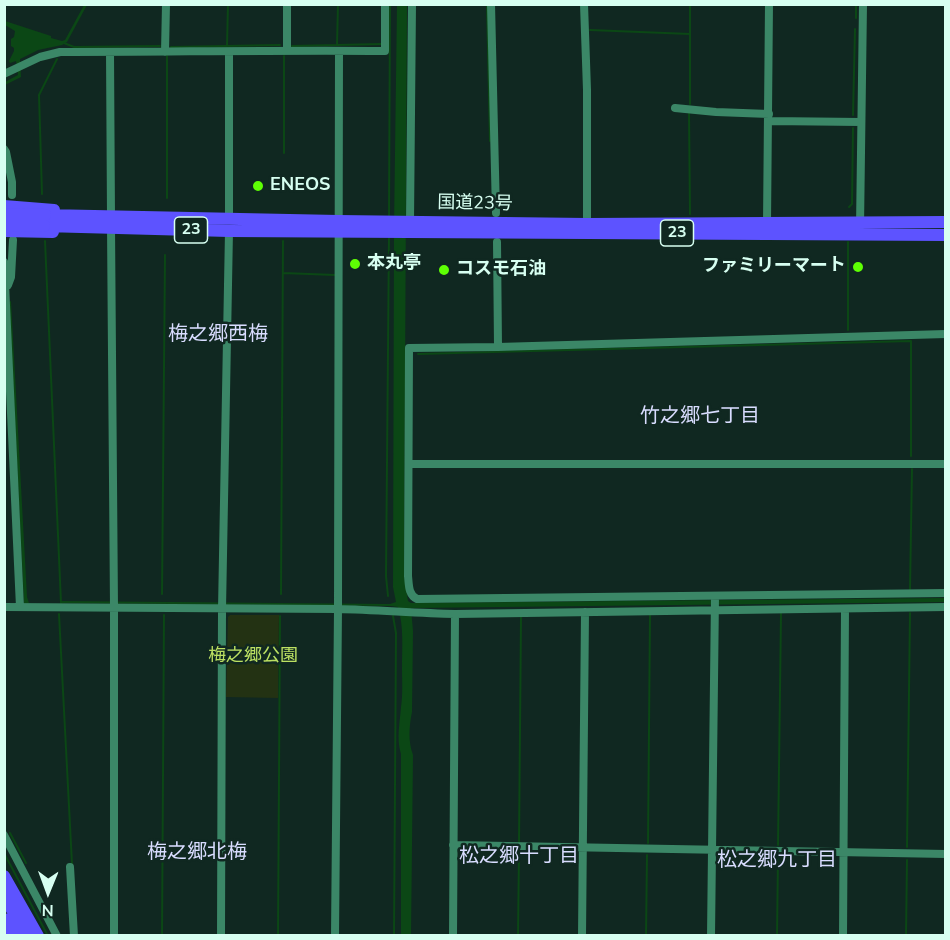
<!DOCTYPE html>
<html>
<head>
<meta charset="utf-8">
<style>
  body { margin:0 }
  #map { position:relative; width:950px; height:940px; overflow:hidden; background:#102821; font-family:"Nunito Sans",sans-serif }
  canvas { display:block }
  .frame { position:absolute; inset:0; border:6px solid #d7fff1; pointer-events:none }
  .north { position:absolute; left:18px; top:862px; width:60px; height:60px; -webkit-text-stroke:4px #102821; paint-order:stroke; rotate:181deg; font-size:16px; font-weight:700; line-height:24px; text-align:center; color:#d7fff1 }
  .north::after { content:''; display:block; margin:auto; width:21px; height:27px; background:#d7fff1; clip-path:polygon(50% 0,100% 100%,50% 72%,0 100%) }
</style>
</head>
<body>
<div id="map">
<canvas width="950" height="940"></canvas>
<div class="frame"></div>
<div class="north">N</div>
</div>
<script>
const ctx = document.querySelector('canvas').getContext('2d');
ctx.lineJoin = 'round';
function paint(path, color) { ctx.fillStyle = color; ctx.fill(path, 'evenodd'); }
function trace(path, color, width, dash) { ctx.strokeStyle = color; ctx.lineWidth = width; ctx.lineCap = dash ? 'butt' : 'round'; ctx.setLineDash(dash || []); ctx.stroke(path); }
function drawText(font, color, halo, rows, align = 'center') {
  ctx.font = font + ' "Nunito Sans","Noto Sans JP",sans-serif'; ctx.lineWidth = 5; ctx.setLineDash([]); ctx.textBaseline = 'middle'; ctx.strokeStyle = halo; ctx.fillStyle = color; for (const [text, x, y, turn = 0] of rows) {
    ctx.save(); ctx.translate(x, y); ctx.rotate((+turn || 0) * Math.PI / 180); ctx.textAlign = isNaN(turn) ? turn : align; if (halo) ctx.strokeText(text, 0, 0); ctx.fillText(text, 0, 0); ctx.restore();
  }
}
const green = new Path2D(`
  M 230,615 L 279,615 L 278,698 L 226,697 L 228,617 Z`);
const water = new Path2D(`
  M 397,4 L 407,5 L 404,574 L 408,601 L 411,603 L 946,598 L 945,602 L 411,608 L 413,631 L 412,712 C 409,727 408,741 413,755 L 411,936 L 401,935 L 401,754 C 396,738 400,722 401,707 C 403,694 402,681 402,669 C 402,648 404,627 398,607 L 391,606 L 61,603 L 60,601 L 390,604 L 396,602 L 393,587 L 394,227 Z
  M 84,5 L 87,5 L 67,42 L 62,45 L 38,50 L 20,59 L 21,77 L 5,85 L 6,135 L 5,135 L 5,82 L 18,75 L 16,61 L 10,63 L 9,61 L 14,51 L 14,48 L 11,46 L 11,39 L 14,37 L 15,31 L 5,25 L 5,21 L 51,36 L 51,38 L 62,41 L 65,40 Z
  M 11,301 L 27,597 L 29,603 L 24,603 L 9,302 Z`);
const stream = new Path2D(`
  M 487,4 L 490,141
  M 856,18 L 856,4
  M 590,30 L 690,34
  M 64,43 L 74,47 L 160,46
  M 337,45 L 338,4
  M 227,46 L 228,4
  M 292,46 L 382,44
  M 171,47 L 280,45
  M 690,104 L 690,4
  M 689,112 L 690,214
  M 853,115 L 855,29
  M 284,153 L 284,56
  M 42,194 L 39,95 L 57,59
  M 167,198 L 167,56
  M 849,207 L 852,204 L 853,128
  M 389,218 L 390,4
  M 45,241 L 61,603
  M 283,273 L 335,275
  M 848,330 L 848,242
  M 418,354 L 911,341 L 911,456
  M 910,589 L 912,469
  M 162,594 L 165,255
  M 281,594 L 283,241
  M 388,596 L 386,576 L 389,236
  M 59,614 L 72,864
  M 393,616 L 396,633 L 394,936
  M 10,833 L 26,863
  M 519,843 L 521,617
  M 648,843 L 650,615
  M 778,845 L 781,613
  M 907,847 L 910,613
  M 4,853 L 48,936
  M 162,936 L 164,615
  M 278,936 L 280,616
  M 518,936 L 519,852
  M 646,936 L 647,855
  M 777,936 L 778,857
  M 906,936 L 907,860`);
const minor = new Path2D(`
  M 491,4 L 496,213
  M 584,4 L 587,90 L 587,224
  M 287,50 L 287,4
  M 110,52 L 111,217
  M 165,52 L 166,4
  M 4,74 L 40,57 L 60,52 C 168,52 277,50 385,51 L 385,4
  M 675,108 L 716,112 L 769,114
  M 769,121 L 861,122
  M 4,149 L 6,152 L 12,182 L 12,195
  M 229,219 L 229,52
  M 410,222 L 412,4
  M 767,223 L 769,4
  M 111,227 L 114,608 L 114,936
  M 860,227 L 863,4
  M 497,242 L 498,347
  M 4,262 L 20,607
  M 8,285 L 11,277 L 13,240
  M 946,334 L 498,347 L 409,348 L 408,576 C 409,584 408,595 417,599 L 946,593
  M 410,464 L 946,464
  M 4,607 L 338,609 C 377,610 416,613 455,614 L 946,607
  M 4,835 L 57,936
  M 453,845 L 946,854
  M 70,867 L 74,936
  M 221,936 L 222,609 L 229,231
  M 335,936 L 338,609 L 339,51
  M 453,936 L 455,614
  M 582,936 L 585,612
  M 711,936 L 715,596
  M 843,936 L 845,609`);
const highway = new Path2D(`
  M 4,206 L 54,210
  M 45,215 L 338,221 L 587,224 L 946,222
  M 44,226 L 229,231 L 946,235
  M 4,231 L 53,232
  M 4,876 L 38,936
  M 4,895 L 26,936
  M 4,919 L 13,936`);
const highwayBridge = new Path2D(`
  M 4,214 L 45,215
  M 4,225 L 44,226`);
const markers = [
  [258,186,6,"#5eff04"],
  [355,264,6,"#5eff04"],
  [858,267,6,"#5eff04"],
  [444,270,6,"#5eff04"]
];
const shields = [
  [191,230,33],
  [677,233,33]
];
const shieldNames = [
  ["23",191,230],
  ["23",677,233]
];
const poiNames = [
  ["ENEOS",270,186],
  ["本丸亭",367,264],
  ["ファミリーマート",846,267,"right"],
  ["コスモ石油",456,270]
];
const streetNames = [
  ["国道23号",475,204,1]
];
const parkNames = [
  ["梅之郷公園",253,657]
];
const neighbourhoodNames = [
  ["梅之郷西梅",218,335],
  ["竹之郷七丁目",700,417],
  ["梅之郷北梅",197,853],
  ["松之郷十丁目",519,857],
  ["松之郷九丁目",777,861]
];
paint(green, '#233213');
paint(water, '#0b4715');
trace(stream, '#0b4715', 2);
trace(minor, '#3b8767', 8);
trace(highway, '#5d53ff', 12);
trace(highwayBridge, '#5d53ff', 12);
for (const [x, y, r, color] of markers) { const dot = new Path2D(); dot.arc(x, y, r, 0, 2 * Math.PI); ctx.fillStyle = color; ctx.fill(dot); trace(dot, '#102821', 2); }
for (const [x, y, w] of shields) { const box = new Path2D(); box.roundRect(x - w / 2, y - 13, w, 26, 4.5); ctx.fillStyle = '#102821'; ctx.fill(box); trace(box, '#d7fff1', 1.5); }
drawText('bold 16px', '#d7fff1', null, shieldNames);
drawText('bold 18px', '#d7fff1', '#102821', poiNames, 'left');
drawText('18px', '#d7fff1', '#102821', streetNames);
drawText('18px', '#bce062', '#102821', parkNames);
drawText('20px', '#d9ddff', '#102821', neighbourhoodNames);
</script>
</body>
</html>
